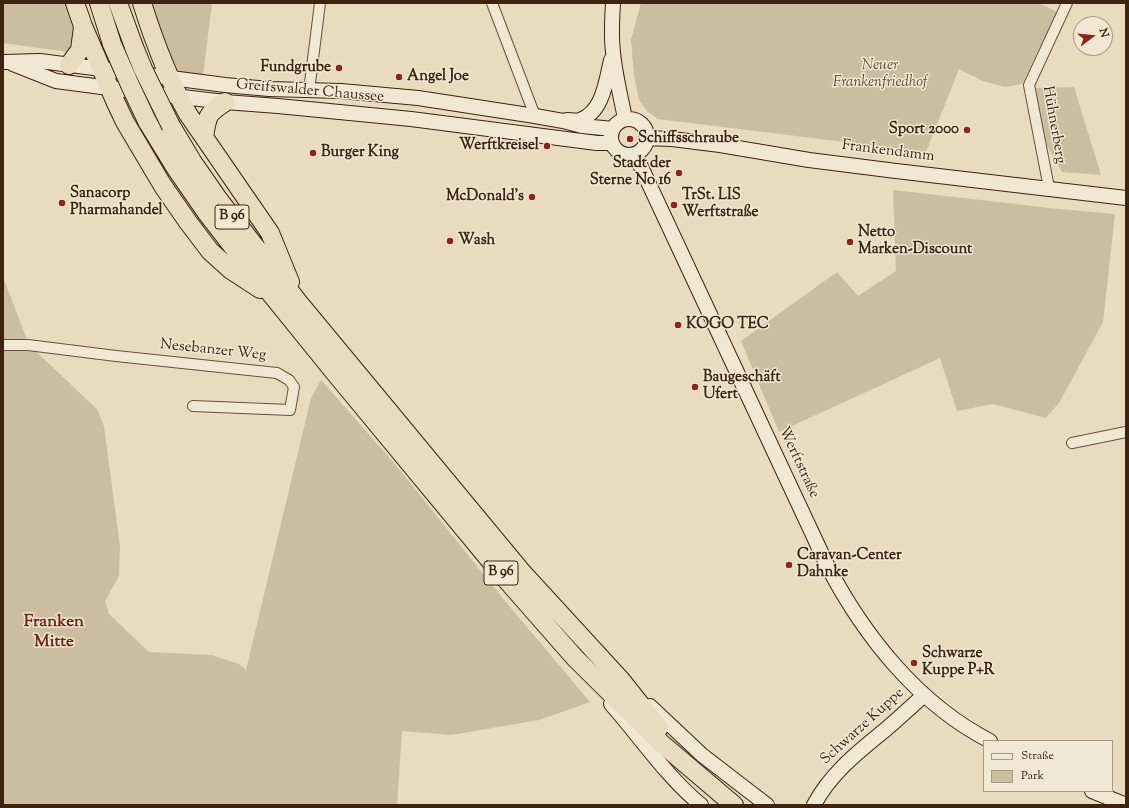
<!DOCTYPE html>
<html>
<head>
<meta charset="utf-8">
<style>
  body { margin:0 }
  #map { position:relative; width:1129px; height:808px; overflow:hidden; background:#e9dbbd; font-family:"Sorts Mill Goudy",serif }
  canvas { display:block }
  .frame { position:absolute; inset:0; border:4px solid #3e2311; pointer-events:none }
  .legend { position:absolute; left:983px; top:740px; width:130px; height:52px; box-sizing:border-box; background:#f1e8d4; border:1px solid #a99986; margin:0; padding:5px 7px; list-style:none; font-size:12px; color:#3e2311 }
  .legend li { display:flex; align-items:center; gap:8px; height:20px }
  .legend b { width:20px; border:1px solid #a99986 }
  .north { position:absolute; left:1073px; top:16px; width:40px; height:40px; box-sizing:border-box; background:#f1e8d4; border:1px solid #a99986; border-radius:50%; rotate:74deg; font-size:11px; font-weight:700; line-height:16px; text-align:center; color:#3e2311 }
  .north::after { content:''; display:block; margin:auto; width:14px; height:18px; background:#8f2418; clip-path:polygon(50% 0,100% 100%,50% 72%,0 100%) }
</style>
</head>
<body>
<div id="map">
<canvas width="1129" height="808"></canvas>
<div class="frame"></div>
<ul class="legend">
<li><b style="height:5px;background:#f1e8d4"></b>Straße</li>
<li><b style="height:11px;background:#ccbca0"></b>Park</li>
</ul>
<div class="north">N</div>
</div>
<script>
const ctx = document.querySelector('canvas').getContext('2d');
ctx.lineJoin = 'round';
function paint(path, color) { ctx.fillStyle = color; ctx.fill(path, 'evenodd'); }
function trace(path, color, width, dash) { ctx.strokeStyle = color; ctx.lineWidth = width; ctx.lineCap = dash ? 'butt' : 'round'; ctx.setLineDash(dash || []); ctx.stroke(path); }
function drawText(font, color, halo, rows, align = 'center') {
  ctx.font = font + ' "Sorts Mill Goudy",serif'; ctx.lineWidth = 3; ctx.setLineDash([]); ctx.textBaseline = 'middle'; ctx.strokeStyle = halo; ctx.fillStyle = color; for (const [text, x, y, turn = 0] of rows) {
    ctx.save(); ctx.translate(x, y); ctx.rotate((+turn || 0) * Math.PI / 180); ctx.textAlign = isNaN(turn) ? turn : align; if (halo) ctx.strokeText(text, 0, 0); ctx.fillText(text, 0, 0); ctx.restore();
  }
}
const green = new Path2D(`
  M 3,3 L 69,3 L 76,26 L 75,47 L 68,52 L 3,43 Z
  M 142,3 L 212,3 L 202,83 L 170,79 Z
  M 641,3 L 1039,3 L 1057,12 L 1022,84 L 1005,87 L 983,81 L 959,69 L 926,152 L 658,119 L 647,111 L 639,100 L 634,75 L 631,40 Z
  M 1074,87 L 1101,175 L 1062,172 L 1041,135 L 1035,88 Z
  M 893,190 L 1059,209 L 1115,214 L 1103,322 L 1059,403 L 1046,418 L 993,404 L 957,411 L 940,358 L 779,432 L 741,341 L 837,272 L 858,296 L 896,271 Z
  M 3,277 L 29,345 L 97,409 L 104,426 L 120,547 L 119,576 L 105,601 L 109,614 L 149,652 L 212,655 L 239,664 L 246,670 L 311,398 L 321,380 L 394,463 L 505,601 L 590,702 L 539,720 L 451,735 L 402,731 L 397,805 L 3,805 Z`);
const street = new Path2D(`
  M 492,3 L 535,116
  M 309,91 L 320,3
  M 1049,188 L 1029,85 L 1067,3
  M 3,345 L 28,345 L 116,356 L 277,373 L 289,380 L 294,387 L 290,410 L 193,406
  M 1072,443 L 1126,432`);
const secondary = new Path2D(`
  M 613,3 C 612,19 611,36 613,52 C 615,75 621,97 625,119
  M 3,62 L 40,61 L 225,85 L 269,89 L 341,91 L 418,98 L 535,116 L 563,121 L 582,126 L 613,129
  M 13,64 L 56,81 L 140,92 L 225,102 L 278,106 L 411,119 L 597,143 L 612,143
  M611 137a18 18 0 1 1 36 0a18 18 0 1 1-36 0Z
  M 567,120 C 571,120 576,121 580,120 C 603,112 606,81 611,60
  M 646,138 L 672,139 L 720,145 L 809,160 L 896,171 L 1126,198
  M 635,154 L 827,565 C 864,636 918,704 990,741
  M 611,704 C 641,738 666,776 701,805
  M 650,706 L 702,755 L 767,805
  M 1092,791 L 1126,805
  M 814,805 C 830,774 858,752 885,730 C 898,719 911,707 924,695`);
const highway = new Path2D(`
  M 75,3 L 83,26 L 116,103 L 125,122 L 163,186 L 188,222 L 210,251 L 231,270 L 260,289
  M 99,3 L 112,44
  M 118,3 L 134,47
  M 142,3 C 154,41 168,79 188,114 L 270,233 L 290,282
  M 69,65 L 80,50 L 83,27
  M 147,121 L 177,170 L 206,212 L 237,252 L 335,373 L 503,576 L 575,658 L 661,743 L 734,805
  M 171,126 L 192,161 L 219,200 L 299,303 L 521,571 L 621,680 L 659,728
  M 204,137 C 208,115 206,115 225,102`);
const highwayBridge = new Path2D(`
  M 112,44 L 130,85 L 147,121
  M 134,47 L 143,69 L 171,126`);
const markers = [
  [339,68,4,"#8f2418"],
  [399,77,4,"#8f2418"],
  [967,130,4,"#8f2418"],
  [630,139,4,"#8f2418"],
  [547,146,4,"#8f2418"],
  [313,153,4,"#8f2418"],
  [679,173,4,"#8f2418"],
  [532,197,4,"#8f2418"],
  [62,203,4,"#8f2418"],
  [674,205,4,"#8f2418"],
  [450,241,4,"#8f2418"],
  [850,242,4,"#8f2418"],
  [678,325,4,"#8f2418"],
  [695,387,4,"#8f2418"],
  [789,565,4,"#8f2418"],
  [914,663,4,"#8f2418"]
];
const shields = [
  [232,217,34],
  [501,573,34]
];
const shieldNames = [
  ["B 96",232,217],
  ["B 96",501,573]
];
const parkNames = [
  ["Neuer",880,66],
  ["Frankenfriedhof",880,83]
];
const poiNames = [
  ["Fundgrube",331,68,"right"],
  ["Angel Joe",407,77],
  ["Sport 2000",959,130,"right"],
  ["Schiffsschraube",638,139],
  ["Werftkreisel",539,146,"right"],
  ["Burger King",321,153],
  ["Stadt der",671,164,"right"],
  ["Sterne No 16",671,181,"right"],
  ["Sanacorp",70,194],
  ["Pharmahandel",70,211],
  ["TrSt. LIS",682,196],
  ["Werftstraße",682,213],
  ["McDonald's",524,197,"right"],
  ["Netto",858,233],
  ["Marken-Discount",858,250],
  ["Wash",458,241],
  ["KOGO TEC",686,325],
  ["Baugeschäft",703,378],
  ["Ufert",703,395],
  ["Caravan-Center",797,556],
  ["Dahnke",797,573],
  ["Schwarze",922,654],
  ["Kuppe P+R",922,671]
];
const streetNames = [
  ["Greifswalder Chaussee",310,92,5],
  ["Hühnerberg",1053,125,80],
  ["Frankendamm",888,152,7],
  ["Nesebanzer Weg",213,351,6],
  ["Werftstraße",798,463,65],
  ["Schwarze Kuppe",863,727,-42]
];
const quarterNames = [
  ["Franken",54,623],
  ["Mitte",54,643]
];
paint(green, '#ccbca0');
trace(street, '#69513c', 12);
trace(secondary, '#3e2311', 16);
trace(highway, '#3e2311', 20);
trace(street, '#f1e8d4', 10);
trace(secondary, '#f1e8d4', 14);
trace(highway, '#e9dbbd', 18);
trace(highwayBridge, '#3e2311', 20, []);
trace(highwayBridge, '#e9dbbd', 18);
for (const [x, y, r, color] of markers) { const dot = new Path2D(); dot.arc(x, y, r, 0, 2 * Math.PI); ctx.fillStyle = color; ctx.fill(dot); trace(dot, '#f1e8d4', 1.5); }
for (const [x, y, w] of shields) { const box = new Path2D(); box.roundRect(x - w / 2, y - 12, w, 24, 3); ctx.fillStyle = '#f1e8d4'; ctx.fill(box); trace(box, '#3e2311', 1); }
drawText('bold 14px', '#3e2311', null, shieldNames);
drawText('italic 15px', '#624935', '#f1e8d4', parkNames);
drawText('bold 15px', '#3e2311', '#f1e8d4', poiNames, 'left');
drawText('15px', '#3e2311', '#f1e8d4', streetNames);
drawText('bold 17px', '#7a1f14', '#f1e8d4', quarterNames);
</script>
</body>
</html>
